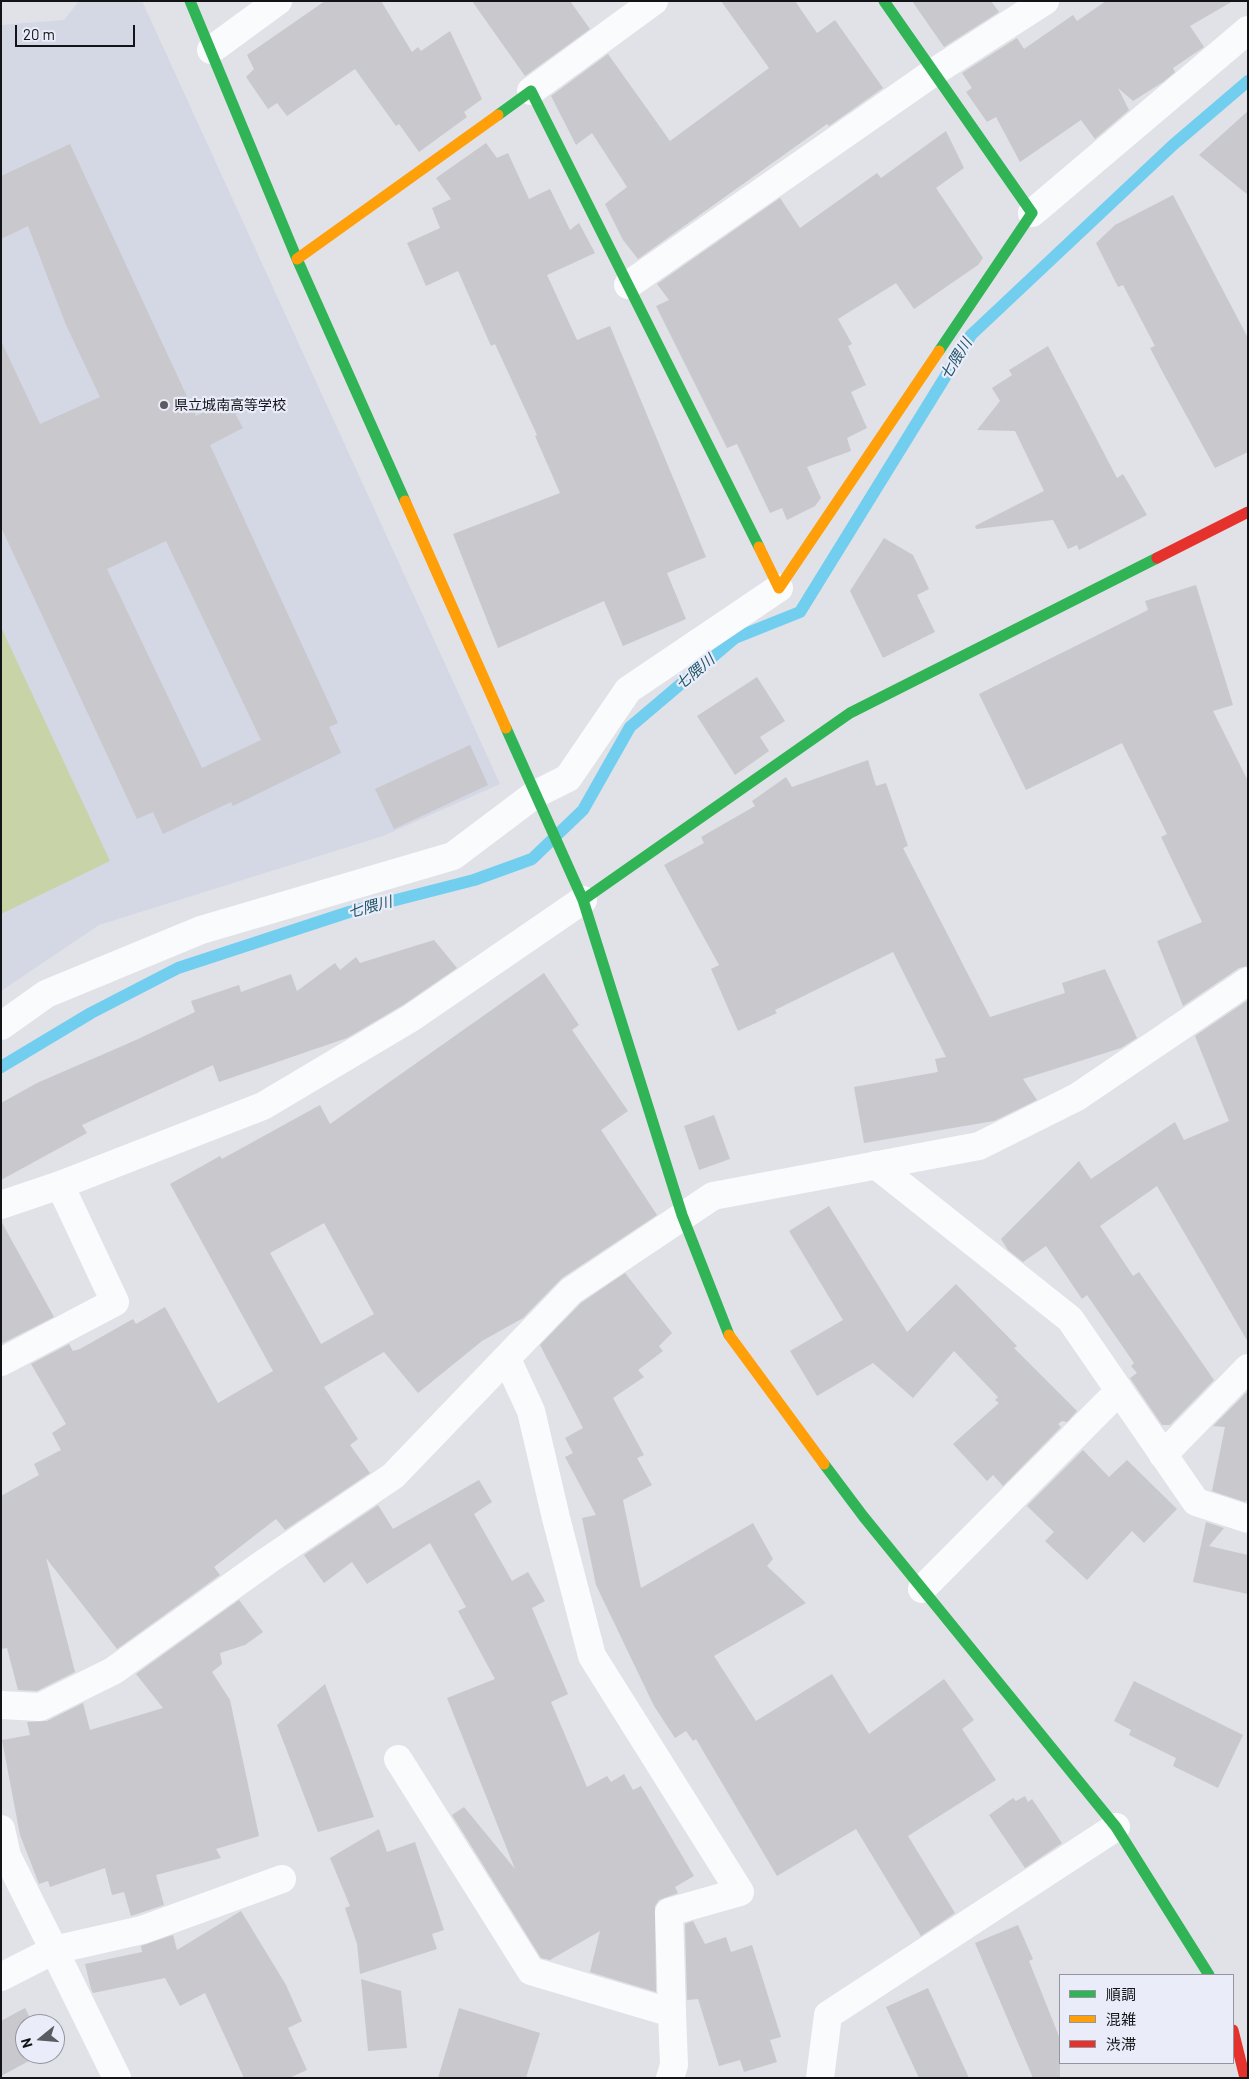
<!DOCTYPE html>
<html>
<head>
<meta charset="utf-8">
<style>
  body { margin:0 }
  #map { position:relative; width:1249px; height:2079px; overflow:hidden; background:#e0e2e8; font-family:Barlow,"Noto Sans JP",sans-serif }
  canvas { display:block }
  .frame { position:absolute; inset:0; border:2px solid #131418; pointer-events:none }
  .legend { position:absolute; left:1059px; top:1974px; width:175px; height:90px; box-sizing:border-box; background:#eaedf9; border:1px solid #94969f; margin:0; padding:6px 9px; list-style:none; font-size:15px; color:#131418 }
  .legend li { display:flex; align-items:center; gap:10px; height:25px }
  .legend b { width:25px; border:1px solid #94969f }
  .north { position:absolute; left:15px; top:2014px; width:50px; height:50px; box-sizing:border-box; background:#eaedf9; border:1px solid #94969f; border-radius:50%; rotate:253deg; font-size:14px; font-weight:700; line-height:20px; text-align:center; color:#131418 }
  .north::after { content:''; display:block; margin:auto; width:18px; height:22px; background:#5b5c61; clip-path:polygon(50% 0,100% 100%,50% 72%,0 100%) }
  .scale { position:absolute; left:15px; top:25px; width:120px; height:22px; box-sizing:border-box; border:2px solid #131418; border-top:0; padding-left:6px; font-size:15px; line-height:18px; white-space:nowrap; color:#131418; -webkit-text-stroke:4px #eaedf9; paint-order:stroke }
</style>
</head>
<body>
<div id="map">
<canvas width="1249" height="2079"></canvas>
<div class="frame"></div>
<ul class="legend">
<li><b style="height:6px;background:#30b455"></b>順調</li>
<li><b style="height:6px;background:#ff9f0a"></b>混雑</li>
<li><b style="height:6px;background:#e5322d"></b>渋滞</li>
</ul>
<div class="north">N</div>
<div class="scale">20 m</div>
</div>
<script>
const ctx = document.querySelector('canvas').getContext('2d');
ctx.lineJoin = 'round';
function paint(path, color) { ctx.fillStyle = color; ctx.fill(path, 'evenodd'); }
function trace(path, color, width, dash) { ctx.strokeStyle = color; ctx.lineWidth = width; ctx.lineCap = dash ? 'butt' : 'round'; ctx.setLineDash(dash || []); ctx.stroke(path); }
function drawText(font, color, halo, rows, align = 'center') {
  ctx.font = font + ' Barlow,"Noto Sans JP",sans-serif'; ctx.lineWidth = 4.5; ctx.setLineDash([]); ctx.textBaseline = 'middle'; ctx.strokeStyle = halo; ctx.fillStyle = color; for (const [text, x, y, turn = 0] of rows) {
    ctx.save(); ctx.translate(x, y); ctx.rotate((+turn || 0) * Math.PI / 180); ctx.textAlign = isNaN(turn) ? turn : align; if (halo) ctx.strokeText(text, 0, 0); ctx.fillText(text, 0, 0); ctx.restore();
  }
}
const built = new Path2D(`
  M 79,1 L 142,1 L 500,784 L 383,836 L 99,925 L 1,991 L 1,25 L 64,20 Z`);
const green = new Path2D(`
  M 1,627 L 110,861 L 1,914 Z`);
const stream = new Path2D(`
  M 1,1067 L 91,1013 L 178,968 L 349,912 L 474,880 L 532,859 L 583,810 L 630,727 L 735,638 L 800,612 L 971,335 L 1173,145 L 1248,81`);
const building = new Path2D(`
  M 325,1 L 381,1 L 412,52 L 418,47 L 421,51 L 450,31 L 482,99 L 464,112 L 467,117 L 419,152 L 399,124 L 396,126 L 355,69 L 287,116 L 277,103 L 268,109 L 246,77 L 254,69 L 247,55 Z
  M 472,1 L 570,1 L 590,29 L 525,76 Z
  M 721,1 L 795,1 L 817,33 L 835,20 L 883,88 L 829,126 L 827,124 L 638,259 L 623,240 L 605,204 L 627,187 L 592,133 L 576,145 L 551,96 L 608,54 L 670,141 L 769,68 Z
  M 912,1 L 991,1 L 999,12 L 944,47 Z
  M 1106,1 L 1233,1 L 1190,26 L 1204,47 L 1173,68 L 1175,72 L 1163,82 L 1133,101 L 1118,88 L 1129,110 L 1095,139 L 1081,120 L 1020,162 L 996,117 L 987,122 L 966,92 L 972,88 L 962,73 L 1017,38 L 1024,49 L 1073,15 L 1077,21 Z
  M 1248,111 L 1248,195 L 1199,155 Z
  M 946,131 L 964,168 L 936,188 L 983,258 L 978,265 L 914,309 L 896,283 L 838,319 L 852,344 L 848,346 L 866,385 L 851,392 L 867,428 L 847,438 L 851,451 L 807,467 L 821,498 L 815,506 L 787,520 L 782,508 L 770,513 L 737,444 L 727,448 L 656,306 L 669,300 L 657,284 L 780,198 L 800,228 L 877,173 L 881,178 Z
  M 486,143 L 497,158 L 508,153 L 529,199 L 550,189 L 570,230 L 579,223 L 595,253 L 547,275 L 577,340 L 610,326 L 706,557 L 667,573 L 686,619 L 623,646 L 604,601 L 498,648 L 453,534 L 560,493 L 535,436 L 537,435 L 495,344 L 491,346 L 458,271 L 426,286 L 407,243 L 440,228 L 432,208 L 451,199 L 436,178 Z
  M 70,144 L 196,416 L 228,401 L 243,428 L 210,445 L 338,723 L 329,727 L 341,753 L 233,806 L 231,802 L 163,834 L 153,812 L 137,819 L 1,527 L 1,341 L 40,424 L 100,397 L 66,325 L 28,226 L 1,239 L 1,176 ZM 166,541 L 261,740 L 202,768 L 107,569 Z
  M 1173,195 L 1248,338 L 1248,452 L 1215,468 L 1162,371 L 1150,348 L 1155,346 L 1123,285 L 1118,287 L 1096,243 L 1115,225 Z
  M 1048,346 L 1117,478 L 1123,474 L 1147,515 L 1079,550 L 1077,545 L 1068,549 L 1053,520 L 976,529 L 975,526 L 1044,491 L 1015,431 L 977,430 L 1000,401 L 992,388 L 1012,375 L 1009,370 Z
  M 884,538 L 913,555 L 929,589 L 917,595 L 935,632 L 883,658 L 850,591 Z
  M 1196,585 L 1233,705 L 1213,711 L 1248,781 L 1248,966 L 1239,968 L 1183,1006 L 1157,941 L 1202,922 L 1161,837 L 1167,834 L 1122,743 L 1026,790 L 979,694 L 1148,610 L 1145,601 Z
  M 757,677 L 785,721 L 760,737 L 769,751 L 735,775 L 697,716 Z
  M 470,745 L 488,785 L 394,829 L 375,789 Z
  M 868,760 L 876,786 L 886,783 L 908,846 L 903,848 L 990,1017 L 1065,993 L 1062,983 L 1105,969 L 1137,1038 L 1121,1048 L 1023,1079 L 1037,1100 L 994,1121 L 864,1143 L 854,1087 L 938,1072 L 935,1059 L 946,1057 L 893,952 L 775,1010 L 777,1013 L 738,1031 L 711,969 L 719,965 L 664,865 L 704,843 L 701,837 L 755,806 L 752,801 L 786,777 L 792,787 Z
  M 434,940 L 457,968 L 403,1005 L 347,1038 L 219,1082 L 213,1065 L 82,1125 L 87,1133 L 1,1180 L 1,1103 L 37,1083 L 136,1040 L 195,1012 L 191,1001 L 239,985 L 241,992 L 291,974 L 297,991 L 335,963 L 340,970 L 356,957 L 360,963 Z
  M 544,973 L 579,1025 L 572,1030 L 628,1111 L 601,1130 L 657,1215 L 562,1278 L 523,1318 L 482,1341 L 418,1393 L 384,1352 L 324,1387 L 358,1439 L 350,1445 L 370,1473 L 285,1530 L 276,1519 L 214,1567 L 220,1575 L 117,1649 L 46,1558 L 75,1672 L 37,1691 L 18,1690 L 7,1648 L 1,1649 L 1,1496 L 39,1475 L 34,1464 L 61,1450 L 52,1433 L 66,1424 L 31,1364 L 69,1344 L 73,1351 L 80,1349 L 133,1319 L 136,1324 L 165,1307 L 218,1403 L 273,1371 L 170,1184 L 220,1156 L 222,1159 L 320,1105 L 330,1124 ZM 324,1223 L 374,1314 L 321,1344 L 270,1253 Z
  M 1248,1000 L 1248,1342 L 1157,1186 L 1100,1226 L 1133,1276 L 1139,1272 L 1214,1380 L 1170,1425 L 1162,1425 L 1130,1378 L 1137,1373 L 1131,1366 L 1134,1363 L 1087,1295 L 1082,1299 L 1046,1246 L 1023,1262 L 1008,1250 L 1001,1239 L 1079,1161 L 1091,1179 L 1175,1122 L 1184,1140 L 1229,1121 L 1195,1036 Z
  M 714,1115 L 730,1159 L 699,1170 L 684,1126 Z
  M 829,1206 L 907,1332 L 956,1284 L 1017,1346 L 1014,1348 L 1077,1411 L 1067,1422 L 1062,1421 L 1058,1424 L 1061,1427 L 1003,1486 L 993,1475 L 987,1481 L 953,1444 L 999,1403 L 995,1400 L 998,1397 L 954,1351 L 913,1398 L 873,1363 L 817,1396 L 790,1351 L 843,1320 L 789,1231 Z
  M 1,1221 L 54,1317 L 1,1344 Z
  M 625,1273 L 672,1333 L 659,1346 L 663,1351 L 638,1370 L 644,1377 L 613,1398 L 644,1455 L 637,1458 L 652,1485 L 623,1500 L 641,1588 L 753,1523 L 773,1559 L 767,1566 L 806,1603 L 714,1656 L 756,1721 L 832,1674 L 869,1734 L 944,1679 L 974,1720 L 962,1729 L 996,1780 L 908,1836 L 955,1913 L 921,1936 L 856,1829 L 777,1876 L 696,1739 L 693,1741 L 686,1731 L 675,1738 L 654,1706 L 596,1585 L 582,1518 L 596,1515 L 565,1457 L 573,1453 L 565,1438 L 583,1428 L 540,1345 L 581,1303 Z
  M 1248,1391 L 1248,1499 L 1245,1502 L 1212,1491 L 1225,1427 L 1213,1426 Z
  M 1083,1450 L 1109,1477 L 1127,1460 L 1177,1509 L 1144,1543 L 1132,1531 L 1087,1580 L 1045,1541 L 1054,1532 L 1027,1506 Z
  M 479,1480 L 492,1502 L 474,1514 L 512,1581 L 528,1572 L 545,1601 L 532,1608 L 568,1694 L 551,1702 L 587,1787 L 607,1776 L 611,1782 L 624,1774 L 633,1790 L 641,1786 L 694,1876 L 675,1887 L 678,1893 L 659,1900 L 655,1906 L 656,1992 L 590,1972 L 600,1931 L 550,1960 L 541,1958 L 452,1815 L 464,1807 L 515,1869 L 447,1698 L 495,1679 L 458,1611 L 466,1607 L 430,1543 L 367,1584 L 352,1562 L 324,1583 L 304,1555 L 378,1505 L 393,1529 Z
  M 1206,1522 L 1224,1528 L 1209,1546 L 1248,1555 L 1248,1594 L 1193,1582 Z
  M 239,1600 L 263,1632 L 245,1645 L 220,1653 L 222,1664 L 212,1672 L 230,1700 L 259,1836 L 216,1849 L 221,1858 L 156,1875 L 164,1905 L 131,1916 L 124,1892 L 112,1895 L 105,1868 L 50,1887 L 48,1881 L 39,1884 L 20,1835 L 2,1740 L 30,1735 L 27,1722 L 47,1721 L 83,1703 L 90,1730 L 163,1708 L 136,1674 Z
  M 1134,1681 L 1243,1735 L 1218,1788 L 1173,1766 L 1176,1758 L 1129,1735 L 1131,1730 L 1114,1721 Z
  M 325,1684 L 374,1817 L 318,1832 L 277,1725 Z
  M 1025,1796 L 1028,1802 L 1032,1799 L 1062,1843 L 1025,1868 L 989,1815 L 1013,1798 L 1016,1801 Z
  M 379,1829 L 387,1852 L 415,1842 L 444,1930 L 432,1934 L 437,1949 L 360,1974 L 357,1944 L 345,1908 L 350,1906 L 330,1858 Z
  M 241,1911 L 286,1985 L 302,2021 L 288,2028 L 307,2070 L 289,2078 L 244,2078 L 205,1993 L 180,2006 L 165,1978 L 93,1993 L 91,1989 L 85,1964 L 142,1952 L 141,1946 L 173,1935 L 177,1950 Z
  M 693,1921 L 705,1944 L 726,1937 L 731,1952 L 752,1945 L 781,2037 L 770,2040 L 777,2062 L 744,2072 L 740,2060 L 719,2066 L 698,1999 L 687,2000 L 685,1924 Z
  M 1018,1925 L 1033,1959 L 1029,1961 L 1060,2039 L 1060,2078 L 1033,2078 L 975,1943 Z
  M 361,1979 L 401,1991 L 407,2048 L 368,2051 Z
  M 928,1988 L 969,2078 L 919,2078 L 886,2007 Z
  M 25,2008 L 33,2024 L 25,2024 L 25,2054 L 42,2054 L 1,2076 L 1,2021 Z
  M 459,2008 L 540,2033 L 526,2078 L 438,2078 Z`);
const street = new Path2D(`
  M 211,50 L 278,1
  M 531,91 L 654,1
  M 1032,213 L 1248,30
  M 628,285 L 934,72 L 1045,1
  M 1,1026 L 46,994 L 201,930 L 453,856 L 534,795 L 568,778 L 628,690 L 779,588
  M 876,1165 L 1070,1319 L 1196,1502 L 1248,1519
  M 1,1205 L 60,1185 L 263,1106 L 411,1018 L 583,900
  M 507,1359 L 531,1411 L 556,1518 L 592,1656 L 740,1892 L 669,1912 L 672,2013
  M 1,1362 L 115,1302 L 60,1185
  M 1163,1455 L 1248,1368
  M 922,1589 L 1119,1391
  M 1,1705 L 40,1707 L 113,1671 L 267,1561 L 393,1476 L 571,1291 L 713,1196 L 979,1146 L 1077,1097 L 1248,981
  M 398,1759 L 531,1971 L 672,2013 L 674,2065 L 670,2078
  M 1,1829 L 7,1856 L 54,1950 L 1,1977
  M 117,2078 L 54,1950 L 142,1930 L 282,1879
  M 820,2078 L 828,2015 L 1116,1827`);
const fast = new Path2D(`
  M 190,1 L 297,259 L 405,501
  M 884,1 L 1032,213 L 939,351
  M 498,115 L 531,91 L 759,547
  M 506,728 L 583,900 L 682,1215 L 729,1335
  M 583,900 L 850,713 L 1157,558
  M 824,1464 L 863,1516 L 1116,1827 L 1209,1975`);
const slow = new Path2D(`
  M 297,259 L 498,115
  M 405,501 L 506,728
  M 759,547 L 779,588 L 939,351
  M 729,1335 L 824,1464`);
const jam = new Path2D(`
  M 1157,558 L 1248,512
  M 1233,2030 L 1245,2078`);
const markers = [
  [164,405,5,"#5b5c61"]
];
const poiNames = [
  ["県立城南高等学校",174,405]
];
const waterNames = [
  ["七隈川",956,359,-58],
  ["七隈川",695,672,-40],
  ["七隈川",370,907,-15]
];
paint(built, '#d4d7e4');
paint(green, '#c9d3a8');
trace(stream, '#72ceef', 12);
paint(building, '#c8c8cd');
trace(street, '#fafbfc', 28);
trace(fast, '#30b455', 11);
trace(slow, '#ff9f0a', 11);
trace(jam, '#e5322d', 11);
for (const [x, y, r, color] of markers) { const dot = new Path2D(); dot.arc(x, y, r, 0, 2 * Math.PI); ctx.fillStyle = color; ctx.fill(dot); trace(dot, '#eaedf9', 2); }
drawText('14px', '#131418', '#eaedf9', poiNames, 'left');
drawText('italic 15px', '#225569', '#eaedf9', waterNames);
</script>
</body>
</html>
